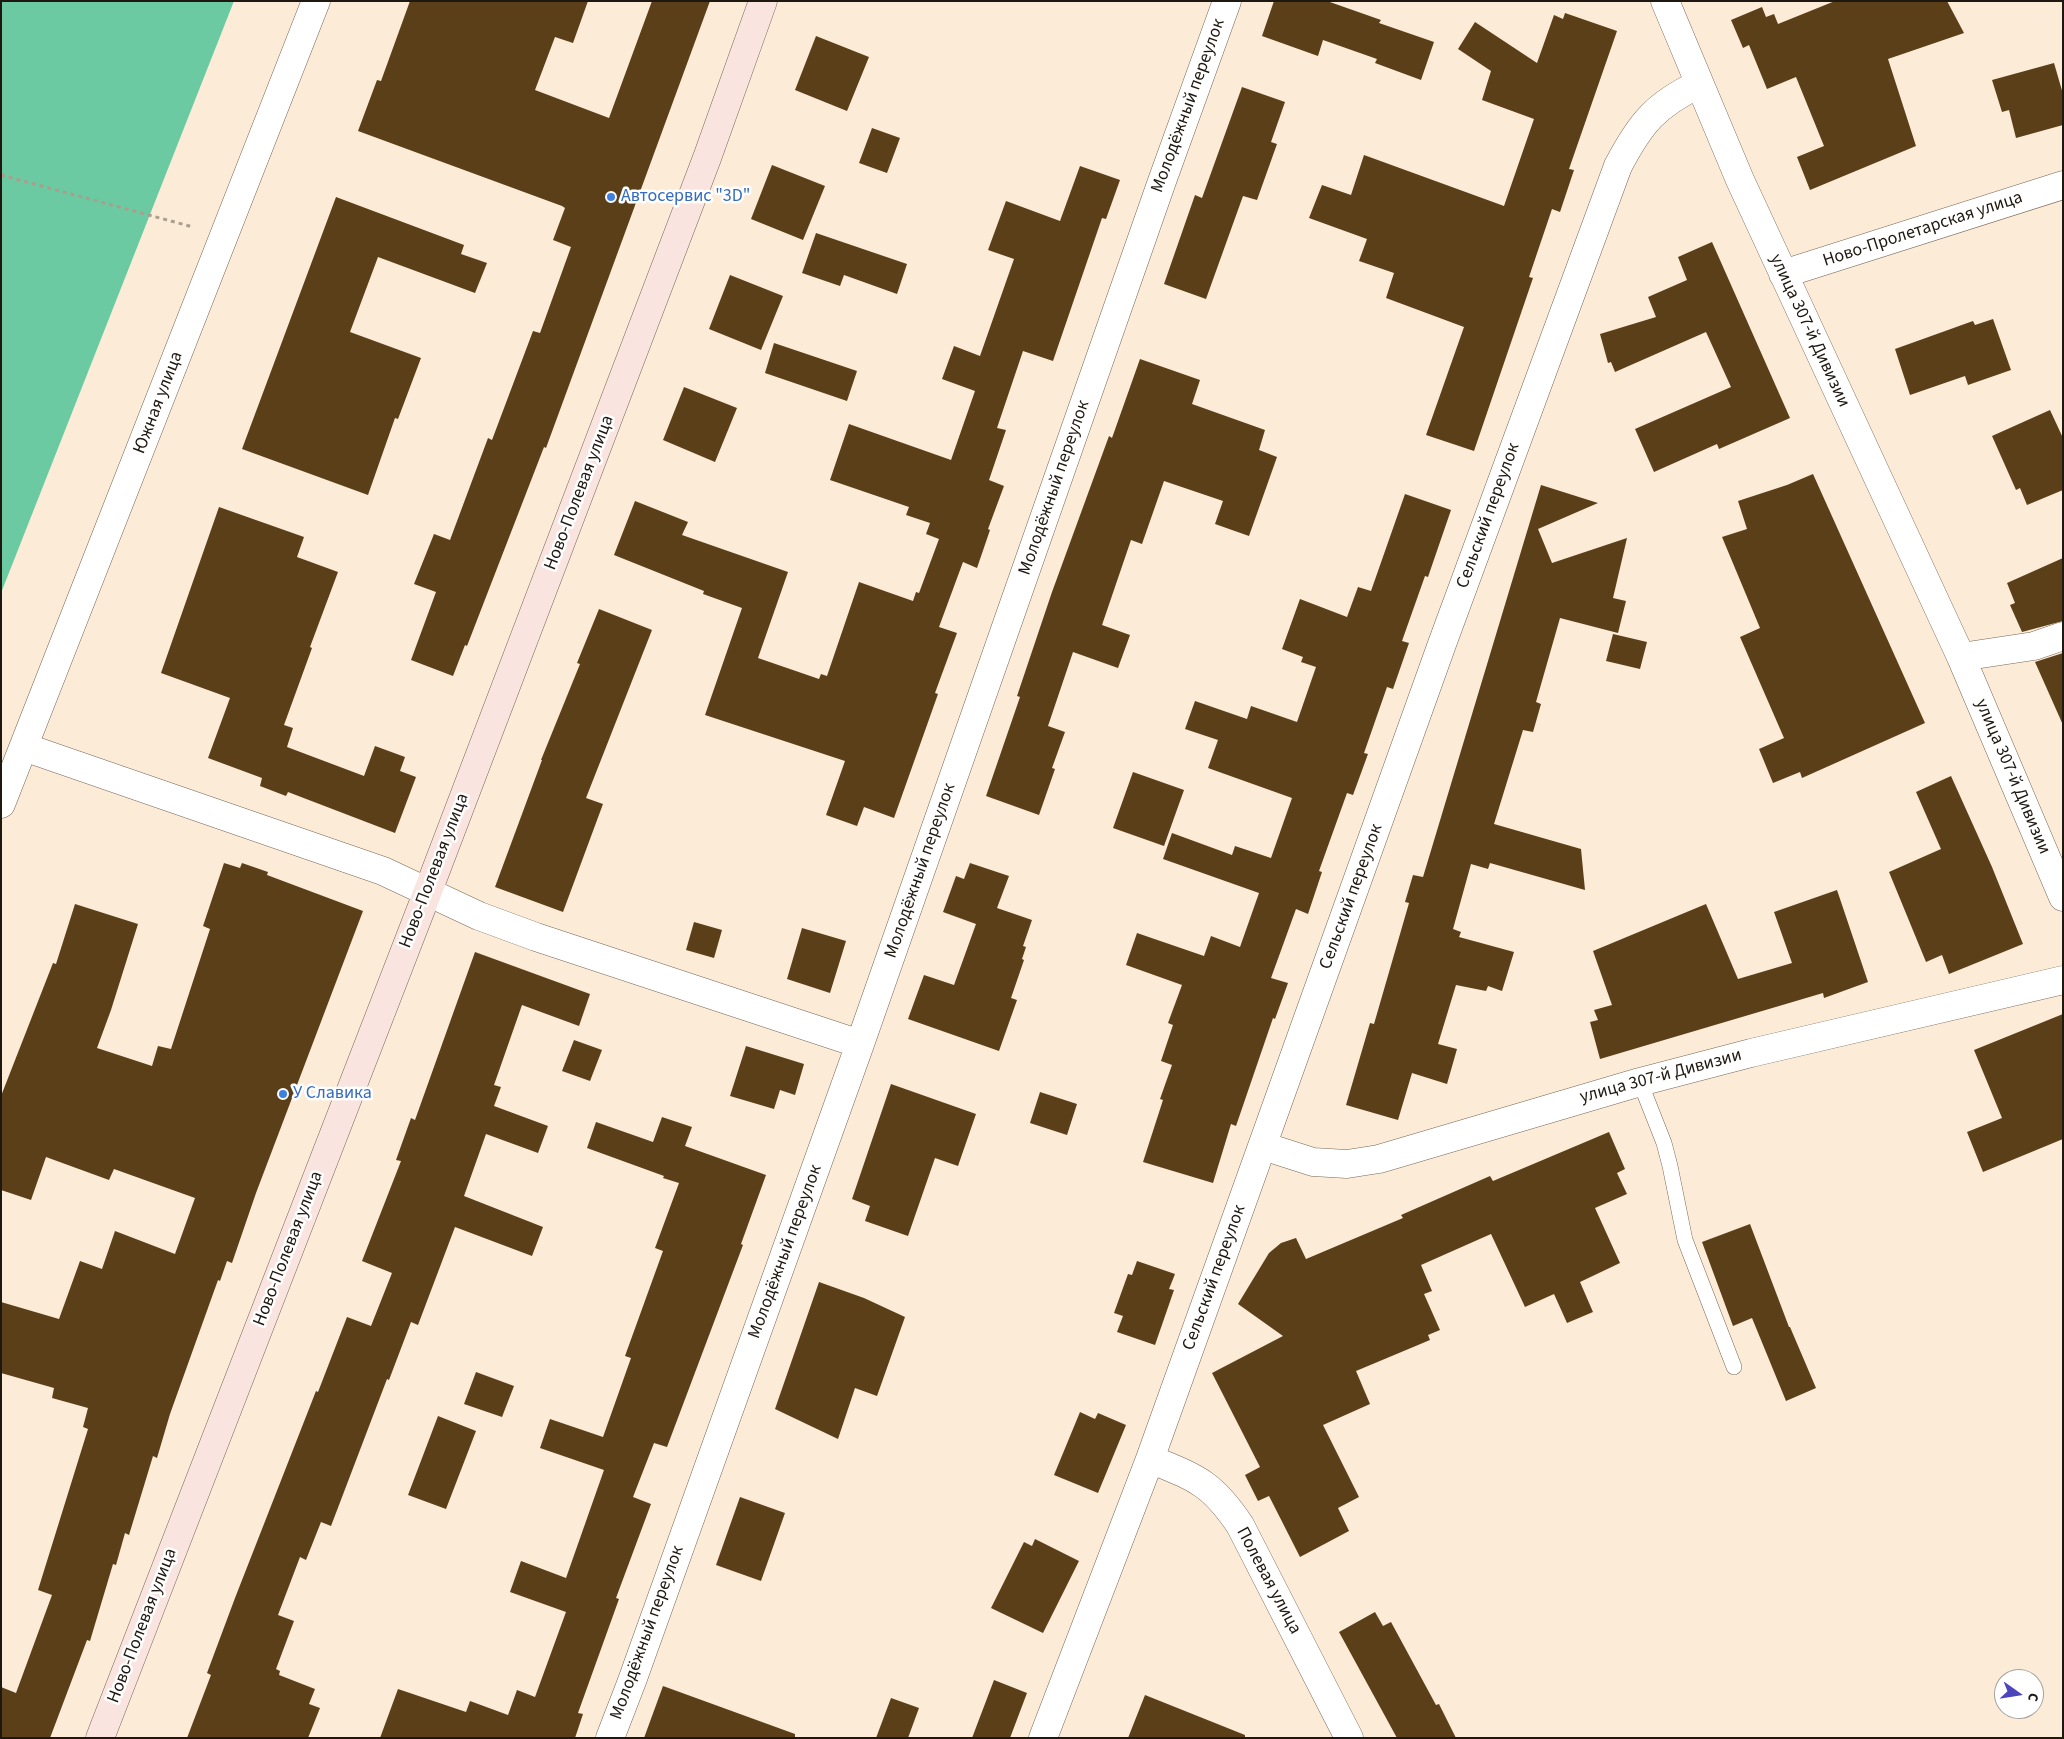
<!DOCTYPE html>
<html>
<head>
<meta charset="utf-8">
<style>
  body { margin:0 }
  #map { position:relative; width:2064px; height:1739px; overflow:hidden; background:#fcebd7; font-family:"Source Sans 3",sans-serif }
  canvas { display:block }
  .frame { position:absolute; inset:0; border:2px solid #1e1811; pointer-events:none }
  .north { position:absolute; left:1994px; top:1669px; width:50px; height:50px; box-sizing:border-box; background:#fff; border:1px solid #a5a3a0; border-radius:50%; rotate:103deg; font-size:14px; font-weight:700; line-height:20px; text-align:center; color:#1e1811 }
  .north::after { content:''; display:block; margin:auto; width:18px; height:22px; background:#4c45bb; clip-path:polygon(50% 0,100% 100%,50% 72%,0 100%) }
</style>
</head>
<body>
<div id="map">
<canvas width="2064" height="1739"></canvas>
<div class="frame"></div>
<div class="north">С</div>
</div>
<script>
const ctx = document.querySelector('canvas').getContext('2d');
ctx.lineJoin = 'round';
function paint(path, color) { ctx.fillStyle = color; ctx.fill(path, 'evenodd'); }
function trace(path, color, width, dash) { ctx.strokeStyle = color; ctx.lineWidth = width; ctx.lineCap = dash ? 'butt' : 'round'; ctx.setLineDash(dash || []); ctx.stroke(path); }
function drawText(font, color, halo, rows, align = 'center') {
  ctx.font = font + ' "Source Sans 3",sans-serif'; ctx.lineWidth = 5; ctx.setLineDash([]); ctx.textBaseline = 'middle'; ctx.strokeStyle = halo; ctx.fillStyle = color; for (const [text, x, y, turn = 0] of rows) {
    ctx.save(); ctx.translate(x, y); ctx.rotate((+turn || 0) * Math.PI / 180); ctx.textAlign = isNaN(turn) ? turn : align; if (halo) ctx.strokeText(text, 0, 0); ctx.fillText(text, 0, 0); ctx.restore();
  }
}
const forest = new Path2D(`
  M 1,1 L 234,1 L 1,593 Z`);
const building = new Path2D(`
  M 410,1 L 588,1 L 573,43 L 555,37 L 535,90 L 609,118 L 652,1 L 710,1 L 546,448 L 544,447 L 467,646 L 465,645 L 453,676 L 411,660 L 436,592 L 414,584 L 434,534 L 450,540 L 488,438 L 492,440 L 533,331 L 540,333 L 571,247 L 553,240 L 565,208 L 562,206 L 358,131 L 377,80 L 381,81 Z
  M 1274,1 L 1327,1 L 1381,20 L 1379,23 L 1434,42 L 1421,80 L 1375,63 L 1377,59 L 1323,40 L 1318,56 L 1262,36 Z
  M 1835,1 L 1947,1 L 1964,33 L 1888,59 L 1916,146 L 1810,190 L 1797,157 L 1824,146 L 1796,77 L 1767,89 L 1749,45 L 1743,48 L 1731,20 L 1762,7 L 1766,17 L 1774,14 L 1778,24 Z
  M 1565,13 L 1617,31 L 1569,169 L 1574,170 L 1560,212 L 1552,209 L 1529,277 L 1533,278 L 1474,451 L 1426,435 L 1464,327 L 1386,298 L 1394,273 L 1359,261 L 1367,239 L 1309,218 L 1322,185 L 1351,195 L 1364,155 L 1504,206 L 1534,119 L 1482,100 L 1491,71 L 1458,49 L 1475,22 L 1537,63 L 1554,15 L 1563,19 Z
  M 816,36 L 869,57 L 847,111 L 795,90 Z
  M 2054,63 L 2063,94 L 2063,125 L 2016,138 L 2009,110 L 2002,112 L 1992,80 Z
  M 1242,87 L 1285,102 L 1271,142 L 1277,144 L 1257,200 L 1243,196 L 1206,299 L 1164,284 L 1195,195 L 1202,198 Z
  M 872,128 L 900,138 L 887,173 L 859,163 Z
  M 772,165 L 825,186 L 803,240 L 751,219 Z
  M 1080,166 L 1120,180 L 1106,219 L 1102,218 L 1053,361 L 1023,351 L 997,428 L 1006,430 L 989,480 L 1004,486 L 988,529 L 990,530 L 977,568 L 963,562 L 939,627 L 957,633 L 935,693 L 938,694 L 894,818 L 864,807 L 857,826 L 826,815 L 845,761 L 705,715 L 742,608 L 703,594 L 704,591 L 614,555 L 635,501 L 688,522 L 682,535 L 788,572 L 758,658 L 819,679 L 821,674 L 827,676 L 859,582 L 913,601 L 916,592 L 919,593 L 939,539 L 926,534 L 930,523 L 906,515 L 909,507 L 830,480 L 849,424 L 951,460 L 975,391 L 942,379 L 954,346 L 980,356 L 1014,259 L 988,250 L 1006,201 L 1060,221 Z
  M 336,197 L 464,245 L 461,254 L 487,263 L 475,293 L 378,257 L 350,332 L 421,358 L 398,419 L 395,418 L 368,495 L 242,449 Z
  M 816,233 L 907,264 L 897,294 L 844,275 L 840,286 L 802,273 Z
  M 1712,242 L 1790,418 L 1719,449 L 1717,444 L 1654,472 L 1635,429 L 1731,387 L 1706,332 L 1615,372 L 1611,362 L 1608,363 L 1600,334 L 1656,317 L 1648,297 L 1687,280 L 1678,257 Z
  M 730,275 L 783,296 L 761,350 L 709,329 Z
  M 1993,319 L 2011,370 L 1968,385 L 1965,376 L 1910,395 L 1895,349 L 1973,321 L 1975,325 Z
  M 774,343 L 857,371 L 847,401 L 765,373 Z
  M 1140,359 L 1200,380 L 1192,404 L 1265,430 L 1259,450 L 1277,457 L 1249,536 L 1215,524 L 1223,501 L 1164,481 L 1142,544 L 1131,540 L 1102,625 L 1130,635 L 1118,668 L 1073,652 L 1048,726 L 1065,732 L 1052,768 L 1055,769 L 1039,815 L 986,796 L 1020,697 L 1017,696 L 1052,592 L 1109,436 L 1112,438 Z
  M 684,387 L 737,408 L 715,462 L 663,440 Z
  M 2050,410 L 2063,438 L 2063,490 L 2027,505 L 2020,488 L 2016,490 L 1992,436 Z
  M 1813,474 L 1925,723 L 1802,778 L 1800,772 L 1773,783 L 1759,749 L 1784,738 L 1740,637 L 1760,628 L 1722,537 L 1747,529 L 1738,501 L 1787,485 Z
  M 1541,485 L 1598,503 L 1538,529 L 1552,563 L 1627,538 L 1613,598 L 1626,601 L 1618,633 L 1560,618 L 1536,702 L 1541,704 L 1533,732 L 1523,730 L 1494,824 L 1581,849 L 1585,890 L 1490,863 L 1488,869 L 1471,864 L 1453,929 L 1461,932 L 1459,937 L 1514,952 L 1502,991 L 1488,986 L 1486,991 L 1456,985 L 1438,1044 L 1457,1049 L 1447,1084 L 1412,1073 L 1398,1120 L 1346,1105 L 1370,1023 L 1374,1024 L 1409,903 L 1405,902 L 1413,875 L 1423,877 Z
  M 1405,494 L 1451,510 L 1428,577 L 1425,576 L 1402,641 L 1409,643 L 1393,689 L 1387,687 L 1364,753 L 1368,754 L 1353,795 L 1347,793 L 1319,871 L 1322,872 L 1308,914 L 1296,909 L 1271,978 L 1288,983 L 1275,1019 L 1273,1018 L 1236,1126 L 1231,1124 L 1213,1183 L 1143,1162 L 1163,1100 L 1160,1099 L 1172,1065 L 1161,1061 L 1173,1025 L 1168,1023 L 1182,985 L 1126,965 L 1137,933 L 1204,956 L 1211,936 L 1240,947 L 1259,893 L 1163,859 L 1172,833 L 1232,855 L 1235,846 L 1271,858 L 1292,798 L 1208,768 L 1218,740 L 1185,729 L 1195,701 L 1247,719 L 1251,706 L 1297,722 L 1316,667 L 1301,662 L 1303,657 L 1282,649 L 1300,599 L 1347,617 L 1358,587 L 1371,591 Z
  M 219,507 L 304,537 L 297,557 L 338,572 L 310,647 L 312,648 L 284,725 L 293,728 L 287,747 L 364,776 L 375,746 L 405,757 L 400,771 L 416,777 L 395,833 L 288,792 L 286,796 L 260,786 L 262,778 L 208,758 L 230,698 L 161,673 Z
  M 2063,558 L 2063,621 L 2022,632 L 2010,605 L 2015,603 L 2007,583 Z
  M 599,609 L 652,630 L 586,798 L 603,804 L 563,912 L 495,887 L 542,760 L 541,760 L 580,664 L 577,663 Z
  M 1613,634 L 1647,642 L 1640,669 L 1606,661 Z
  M 2063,653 L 2063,725 L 2035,662 Z
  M 1133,772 L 1184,790 L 1164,846 L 1113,828 Z
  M 1951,776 L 1992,867 L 2023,944 L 1949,974 L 1942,955 L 1926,962 L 1889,872 L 1941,849 L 1916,792 Z
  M 224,863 L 240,868 L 242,863 L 268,872 L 267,875 L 363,911 L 256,1193 L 232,1263 L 227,1261 L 220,1281 L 218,1280 L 170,1414 L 157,1458 L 153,1456 L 129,1535 L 125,1533 L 116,1565 L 113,1564 L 90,1641 L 87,1640 L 50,1738 L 1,1738 L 1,1687 L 16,1693 L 52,1595 L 38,1590 L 88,1429 L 83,1427 L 88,1408 L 52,1398 L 54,1388 L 1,1373 L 1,1302 L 59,1319 L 80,1261 L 102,1269 L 115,1231 L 175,1254 L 195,1198 L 114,1169 L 109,1180 L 46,1157 L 31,1200 L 1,1190 L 1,1096 L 53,963 L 56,964 L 75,904 L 138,924 L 111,1010 L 97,1048 L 152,1066 L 158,1046 L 171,1049 L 210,929 L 203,926 Z
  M 970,863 L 1009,876 L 997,908 L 1032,920 L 1023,946 L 1026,947 L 1022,959 L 1024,960 L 1011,998 L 1017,1000 L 999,1051 L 908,1019 L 924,975 L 954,985 L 976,924 L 943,912 L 956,876 L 964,879 Z
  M 1837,890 L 1868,982 L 1824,998 L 1823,993 L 1600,1059 L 1590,1022 L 1598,1020 L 1594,1010 L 1612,1005 L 1593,951 L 1706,904 L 1738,979 L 1792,963 L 1774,912 Z
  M 694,922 L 722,930 L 714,958 L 686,950 Z
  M 802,928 L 846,941 L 830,993 L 787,979 Z
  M 475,952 L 590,994 L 579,1026 L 522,1005 L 494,1085 L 501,1087 L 494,1106 L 548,1126 L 538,1153 L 486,1134 L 464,1196 L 543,1227 L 532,1256 L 455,1227 L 418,1325 L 411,1322 L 389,1380 L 387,1379 L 331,1526 L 321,1522 L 306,1560 L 300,1557 L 278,1615 L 294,1621 L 276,1669 L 280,1671 L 279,1675 L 315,1689 L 309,1704 L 320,1708 L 308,1738 L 187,1738 L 211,1675 L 207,1673 L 235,1598 L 316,1391 L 318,1392 L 347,1317 L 371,1326 L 392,1273 L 362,1261 L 401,1161 L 396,1160 L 411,1118 L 415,1120 Z
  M 2063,1014 L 2063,1139 L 1983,1172 L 1967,1132 L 2002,1118 L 1974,1050 Z
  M 574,1040 L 602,1050 L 590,1081 L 562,1071 Z
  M 746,1046 L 804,1064 L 795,1095 L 780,1090 L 774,1109 L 730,1096 Z
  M 891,1084 L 976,1114 L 958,1166 L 935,1158 L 908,1236 L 865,1221 L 870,1206 L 852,1199 Z
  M 1040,1092 L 1077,1104 L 1067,1135 L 1030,1123 Z
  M 662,1117 L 692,1127 L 685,1146 L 766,1175 L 741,1244 L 743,1245 L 667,1447 L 654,1443 L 633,1497 L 651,1504 L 616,1598 L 619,1599 L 578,1713 L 583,1714 L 575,1738 L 380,1738 L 398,1689 L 466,1712 L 470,1701 L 508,1715 L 517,1690 L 535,1697 L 566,1612 L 510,1592 L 521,1561 L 566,1578 L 604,1470 L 540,1448 L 550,1419 L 603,1437 L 631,1358 L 625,1356 L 663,1251 L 655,1248 L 679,1183 L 663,1178 L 664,1176 L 587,1148 L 596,1122 L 653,1142 Z
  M 1609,1132 L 1625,1169 L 1617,1173 L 1627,1194 L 1595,1208 L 1620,1263 L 1580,1282 L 1593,1312 L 1567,1323 L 1554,1294 L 1525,1307 L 1491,1234 L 1421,1265 L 1432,1291 L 1424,1294 L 1440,1330 L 1428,1335 L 1430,1340 L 1356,1371 L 1370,1404 L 1323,1425 L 1359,1497 L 1338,1508 L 1349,1531 L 1300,1557 L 1269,1496 L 1258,1501 L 1245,1475 L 1260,1467 L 1212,1373 L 1283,1336 L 1238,1304 L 1269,1253 L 1281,1243 L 1296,1238 L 1306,1259 L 1403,1218 L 1401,1215 L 1490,1176 L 1493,1181 Z
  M 1750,1224 L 1789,1327 L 1790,1327 L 1816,1388 L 1786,1401 L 1752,1318 L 1733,1326 L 1702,1242 Z
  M 1137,1261 L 1175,1274 L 1169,1289 L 1174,1290 L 1155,1345 L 1117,1332 L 1123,1316 L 1114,1313 L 1128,1274 L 1132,1275 Z
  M 819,1282 L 864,1298 L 905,1317 L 877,1396 L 855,1388 L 838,1439 L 775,1409 Z
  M 476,1372 L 514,1386 L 502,1417 L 464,1404 Z
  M 1080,1412 L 1095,1419 L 1098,1413 L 1126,1425 L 1098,1493 L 1054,1475 Z
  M 438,1416 L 476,1431 L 446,1509 L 408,1495 Z
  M 740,1497 L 785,1513 L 761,1581 L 716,1565 Z
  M 1035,1539 L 1079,1561 L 1043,1633 L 991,1608 L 1024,1542 L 1032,1546 Z
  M 1375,1612 L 1383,1626 L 1391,1622 L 1436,1705 L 1439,1704 L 1456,1738 L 1397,1738 L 1339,1632 Z
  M 994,1680 L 1027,1693 L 1010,1738 L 972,1738 Z
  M 663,1686 L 795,1734 L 795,1738 L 644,1738 Z
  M 1145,1695 L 1245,1735 L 1245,1738 L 1128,1738 Z
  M 891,1698 L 919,1708 L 908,1738 L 876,1738 Z`);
const path = new Path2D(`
  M 1,175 L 193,227`);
const lane = new Path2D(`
  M 1640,1082 L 1664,1143 L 1670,1166 L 1685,1240 L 1734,1367`);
const street = new Path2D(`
  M 1665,1 L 1740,180 L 1961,657 L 2063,897
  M 1783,274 L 2063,185
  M 1961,657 L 2034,646 L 2063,636
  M 24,747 L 383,871 L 479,916 L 536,937 L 860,1044
  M 1,804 L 316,1
  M 1263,1146 L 1313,1162 L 1347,1164 L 1379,1159 L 1640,1082 L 1751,1053 L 2063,980
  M 1150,1459 C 1196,1478 1211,1482 1240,1525 L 1349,1738
  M 610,1738 L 632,1681 L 860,1044 L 1161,184 L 1227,1
  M 1043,1738 L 1150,1459 L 1442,644 L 1618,166 C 1640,124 1655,105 1699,84`);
const secondary = new Path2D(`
  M 100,1738 L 428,891 L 707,158 L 763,1`);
const markers = [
  [611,197,5,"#3f7fe0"],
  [283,1094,5,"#3f7fe0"]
];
const streetNames = [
  ["Молодёжный переулок",1189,106,-70],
  ["Ново-Пролетарская улица",1923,230,-18],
  ["улица 307-й Дивизии",1809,331,65],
  ["Южная улица",159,403,-69],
  ["Молодёжный переулок",1055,488,-71],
  ["Ново-Полевая улица",580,493,-69],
  ["Сельский переулок",1489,516,-70],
  ["улица 307-й Дивизии",2012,777,67],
  ["Ново-Полевая улица",435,871,-69],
  ["Молодёжный переулок",921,871,-71],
  ["Сельский переулок",1352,897,-70],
  ["улица 307-й Дивизии",1661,1077,-15],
  ["Ново-Полевая улица",289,1249,-69],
  ["Молодёжный переулок",786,1252,-70],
  ["Сельский переулок",1215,1278,-70],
  ["Полевая улица",1268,1581,62],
  ["Ново-Полевая улица",143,1626,-69],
  ["Молодёжный переулок",648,1633,-70]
];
const shopNames = [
  ["Автосервис \"3D\"",621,197],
  ["У Славика",293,1094]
];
paint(forest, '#6bcaa2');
paint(building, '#5b3f19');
trace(lane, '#776857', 16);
trace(street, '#776857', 29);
trace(secondary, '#776857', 29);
trace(path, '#ab9e8e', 3, [4, 4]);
trace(lane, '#fff', 15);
trace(street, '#fff', 28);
trace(secondary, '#fae4df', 28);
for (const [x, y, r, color] of markers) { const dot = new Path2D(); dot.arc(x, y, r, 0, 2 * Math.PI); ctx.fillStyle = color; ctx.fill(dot); trace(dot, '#fff', 2); }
drawText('18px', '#1e1811', '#fff', streetNames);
drawText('18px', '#366cbe', '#fff', shopNames, 'left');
</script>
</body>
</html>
